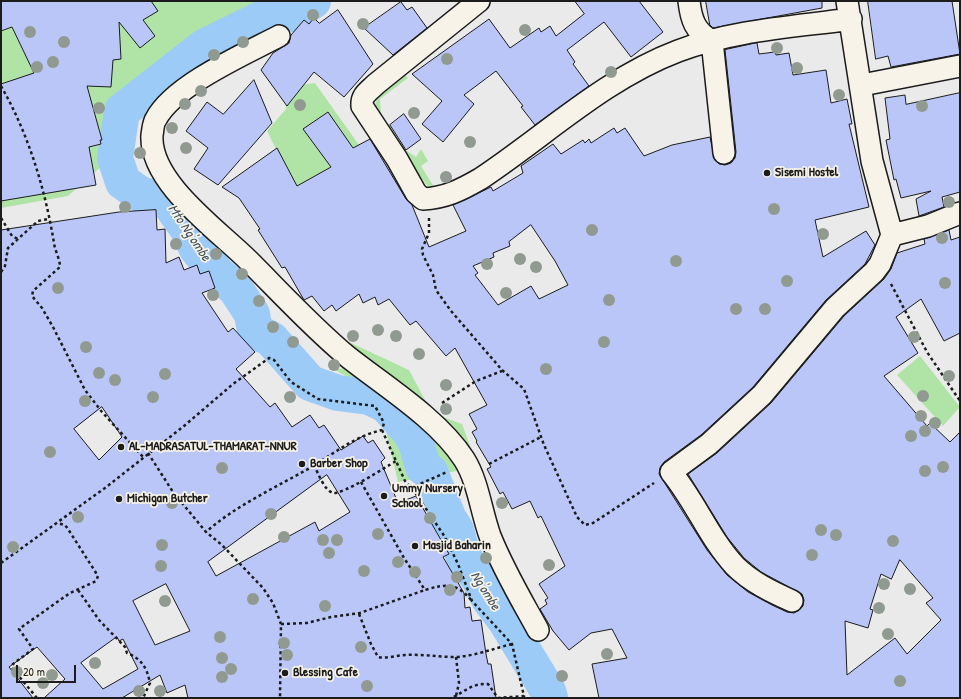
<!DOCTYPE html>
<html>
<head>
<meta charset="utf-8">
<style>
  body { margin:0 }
  #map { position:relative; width:961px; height:699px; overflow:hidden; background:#ebeaeb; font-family:"Patrick Hand",sans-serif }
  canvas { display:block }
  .frame { position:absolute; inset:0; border:2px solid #1c1c1c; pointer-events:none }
  .scale { position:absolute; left:16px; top:665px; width:60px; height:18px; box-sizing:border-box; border:2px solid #1c1c1c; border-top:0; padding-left:5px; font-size:12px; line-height:14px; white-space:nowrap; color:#1c1c1c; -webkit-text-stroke:3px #f7f3e8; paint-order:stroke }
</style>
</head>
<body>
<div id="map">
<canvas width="961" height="699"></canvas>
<div class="frame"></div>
<div class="scale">20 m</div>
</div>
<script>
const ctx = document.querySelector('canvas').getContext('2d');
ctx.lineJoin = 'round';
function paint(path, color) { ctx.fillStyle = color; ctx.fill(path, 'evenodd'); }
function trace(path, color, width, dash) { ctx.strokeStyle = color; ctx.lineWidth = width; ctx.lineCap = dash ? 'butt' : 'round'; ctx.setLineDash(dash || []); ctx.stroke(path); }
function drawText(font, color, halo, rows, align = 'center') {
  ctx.font = font + ' "Patrick Hand",sans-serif'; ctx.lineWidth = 3.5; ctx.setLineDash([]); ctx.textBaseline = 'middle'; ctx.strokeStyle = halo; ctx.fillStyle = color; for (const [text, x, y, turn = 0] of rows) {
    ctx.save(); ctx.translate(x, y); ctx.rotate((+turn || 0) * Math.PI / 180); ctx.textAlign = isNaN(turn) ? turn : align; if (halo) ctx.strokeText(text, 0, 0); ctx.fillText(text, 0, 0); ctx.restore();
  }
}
const green = new Path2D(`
  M 1,1 L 275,1 L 160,69 L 122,119 L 128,143 L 68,196 L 1,208 Z
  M 403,73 L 408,78 L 380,99 L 381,113 L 375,113 L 376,97 Z
  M 315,83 L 364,152 L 287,194 L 288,173 L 267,131 L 286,109 L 286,87 Z
  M 401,147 L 416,157 L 421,149 L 428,161 L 421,166 L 434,187 L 432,191 L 398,151 Z
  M 349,342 L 409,370 L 432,413 L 462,424 L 478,467 L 398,482 L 385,427 L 396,405 L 333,369 L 341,369 Z
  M 920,356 L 960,407 L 943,426 L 897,375 Z`);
const river = new Path2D(`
  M 313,1 L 293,14 L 277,11 L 204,47 L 122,111 L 115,158 L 123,182 L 143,196 L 165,197 L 187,228 L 197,249 L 218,274 L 235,288 L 252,314 L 255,331 L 271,339 L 310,383 L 338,393 L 369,397 L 386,405 L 411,433 L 417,446 L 423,467 L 430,472 L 449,519 L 456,530 L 463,555 L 470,567 L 479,579 L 489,599 L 505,620 L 548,691 L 550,698`);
const building = new Path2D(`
  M 1,1 L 151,1 L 158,11 L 143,20 L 155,36 L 140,48 L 119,22 L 121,59 L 113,60 L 111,87 L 87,86 L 102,140 L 100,140 L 101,144 L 89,147 L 96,185 L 1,201 L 1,84 L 34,73 L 12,27 L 1,31 Z
  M 575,1 L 639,1 L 663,32 L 631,57 L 604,22 L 567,50 L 575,62 L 573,64 L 589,86 L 535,125 L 521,107 L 523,106 L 496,71 L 464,95 L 474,104 L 443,142 L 422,124 L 442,101 L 412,74 L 489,19 L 510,48 L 539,28 L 541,32 L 550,26 L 556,36 L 584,14 Z
  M 706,1 L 822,1 L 822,8 L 713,28 L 710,25 Z
  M 868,1 L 952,1 L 960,54 L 891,67 L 888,56 L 876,59 Z
  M 401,2 L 407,10 L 412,7 L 427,28 L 393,55 L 364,28 Z
  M 338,10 L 373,64 L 344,97 L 314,72 L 287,106 L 261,70 L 273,53 L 289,43 L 291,35 L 304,20 L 309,24 L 314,18 L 319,23 Z
  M 757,43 L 759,54 L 775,52 L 776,55 L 789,53 L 793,75 L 826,70 L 831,103 L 847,99 L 852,124 L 849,124 L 869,207 L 815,220 L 823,257 L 866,231 L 875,245 L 865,264 L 826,300 L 753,387 L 701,435 L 664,462 L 660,468 L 659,474 L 707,550 L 727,575 L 748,592 L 772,605 L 787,612 L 794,613 L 799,610 L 803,606 L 804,600 L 802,594 L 761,572 L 744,558 L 727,537 L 688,474 L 717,453 L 771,403 L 844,316 L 884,279 L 891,269 L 897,253 L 925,244 L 924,239 L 949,230 L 951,240 L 960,237 L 960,333 L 944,341 L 921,299 L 896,317 L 918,353 L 884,376 L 927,426 L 930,423 L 950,442 L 960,432 L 960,698 L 599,698 L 592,664 L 627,658 L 612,629 L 591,633 L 569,650 L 553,631 L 540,609 L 547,604 L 545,600 L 548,598 L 539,584 L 565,566 L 541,516 L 538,518 L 530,501 L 512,509 L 503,492 L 500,494 L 487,469 L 491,467 L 476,442 L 477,441 L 472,432 L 477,429 L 469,414 L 487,405 L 455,348 L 446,356 L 416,321 L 410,325 L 389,299 L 378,305 L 375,297 L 363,303 L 359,294 L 336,311 L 332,305 L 324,311 L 312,296 L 304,300 L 285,267 L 282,268 L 258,230 L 260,229 L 239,198 L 222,187 L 277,148 L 297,186 L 331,167 L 303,129 L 328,112 L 353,148 L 370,139 L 406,199 L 412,205 L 429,247 L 466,231 L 453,205 L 491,187 L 493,191 L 523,173 L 521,166 L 553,144 L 561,154 L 583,140 L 585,143 L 589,139 L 591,143 L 614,128 L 617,133 L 625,128 L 644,156 L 672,145 L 710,137 L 715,160 L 719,164 L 725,165 L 731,163 L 735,158 L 736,152 L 725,50 ZM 531,225 L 555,261 L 568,285 L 539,299 L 531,286 L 498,305 L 475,275 L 478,273 L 473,266 L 494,257 L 493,253 L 510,246 L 509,242 ZM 900,560 L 933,598 L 926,603 L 941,620 L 907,654 L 895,638 L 847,675 L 845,621 L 868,628 L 873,610 L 870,609 L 881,574 L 891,579 Z
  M 254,80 L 272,123 L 218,185 L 194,169 L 208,148 L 186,131 L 207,102 L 223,114 Z
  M 960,93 L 960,192 L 942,197 L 944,207 L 919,216 L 916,199 L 931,191 L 901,198 L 896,179 L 894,180 L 886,140 L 890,139 L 885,98 L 905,95 L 906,104 Z
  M 404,114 L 421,139 L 406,150 L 390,125 Z
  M 156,210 L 157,230 L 165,229 L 166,263 L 179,257 L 184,270 L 197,265 L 200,274 L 209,271 L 215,288 L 202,293 L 228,332 L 233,328 L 255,352 L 236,369 L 270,407 L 275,403 L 292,427 L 310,415 L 319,428 L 324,425 L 341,450 L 363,436 L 368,443 L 373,440 L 385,458 L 381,462 L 398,503 L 416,496 L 449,554 L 443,557 L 464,593 L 465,608 L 470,607 L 472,621 L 481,620 L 486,654 L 488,664 L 491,664 L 496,698 L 188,698 L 185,685 L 167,693 L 160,675 L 122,698 L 44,698 L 65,679 L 37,647 L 9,667 L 33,698 L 1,698 L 1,230 L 119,212 ZM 102,407 L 122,437 L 99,460 L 74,429 ZM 327,475 L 350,512 L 319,531 L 315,522 L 216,576 L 208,562 ZM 166,584 L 190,631 L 155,645 L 133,601 ZM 117,637 L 119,641 L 123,639 L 138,669 L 103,689 L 81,663 Z`);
const path = new Path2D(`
  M 1,86 C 29,135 45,189 54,243 C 55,251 60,259 60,267 L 33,291 L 32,296 L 42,308 L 53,327 L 85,390 L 102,412 L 144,458
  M 1,218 L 12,236 L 18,239
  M 429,218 L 429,233 L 422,249 L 423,255 L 433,275 L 436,290 L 451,311 L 502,370 L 524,389 L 544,445 L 577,517 L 585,525 L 593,523 L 654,483
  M 1,272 L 5,266 L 8,248 L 38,221 L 48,219
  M 891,284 L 927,352 L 960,401
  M 442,403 L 476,381 L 502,371
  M 382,430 L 405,481 L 414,491 L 445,537 L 458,564 L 472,601 L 512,644 L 524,696 L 498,698 L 488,684 C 473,683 465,691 452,698
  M 148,453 L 173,492 L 206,532 L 222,545 L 263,588 L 273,603 L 281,624 L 280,698
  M 489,464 L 541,437
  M 314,465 C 318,473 324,490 333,493 C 342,495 386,467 396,461
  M 361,482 L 404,558 L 425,590 C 445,584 456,582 471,600
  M 410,485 L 413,487 L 447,472
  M 1,563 L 105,488 L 184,426 L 233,384 L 269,358 L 274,360 L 291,382 L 318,399 L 375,406 L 384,423 L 382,430 C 356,436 337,451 315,465 C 279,486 236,505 206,532
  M 78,590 L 99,620 L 125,647 L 127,653 C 142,659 147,668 150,683 L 143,698
  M 359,614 L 371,644 L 378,657 C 387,659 397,655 406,655 C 422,654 438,657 455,657 C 475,656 492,649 512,644
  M 281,624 L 307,623 L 331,617 L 360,613 L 425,590
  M 456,657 L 459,683 L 456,696
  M 37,698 L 12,668 L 13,664 L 33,649 L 19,629 L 70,593 L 96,581 L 98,576 L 68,529 L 65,525 L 57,523`);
const street = new Path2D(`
  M 479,1 L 376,84 C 369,91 361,95 362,106 L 397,159 L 416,193 L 423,199 C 445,198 461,190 480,179 C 545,136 604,79 678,51 C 733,30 794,27 851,19
  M 689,1 C 691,19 695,32 712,41 L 724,153
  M 279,36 C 245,54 174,85 156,119 C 153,123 153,130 152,135 C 149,182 218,230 249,261 C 281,293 313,328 348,357 C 386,387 438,419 464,459 C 478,481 481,511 490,536 C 503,569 521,599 538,630
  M 862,85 L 960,66
  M 892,235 L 928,226 L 960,213
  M 792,601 C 772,592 751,582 735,566 C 709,538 695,501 671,472 L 709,444 L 762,395 L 835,308 L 874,272 L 880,264 L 892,235 L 872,161 L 847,1`);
const trees = [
  [313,15],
  [363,24],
  [525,30],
  [30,32],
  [64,42],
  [243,42],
  [777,48],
  [214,55],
  [447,59],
  [53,62],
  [37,67],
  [797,68],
  [611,72],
  [201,91],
  [839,95],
  [185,104],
  [300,105],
  [922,106],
  [99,108],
  [414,113],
  [172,128],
  [470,142],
  [186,148],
  [140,153],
  [446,177],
  [949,202],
  [125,207],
  [774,209],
  [592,230],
  [823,234],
  [942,238],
  [176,244],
  [216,254],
  [520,259],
  [676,261],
  [487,264],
  [536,267],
  [242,274],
  [787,281],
  [945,283],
  [58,288],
  [506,293],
  [213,295],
  [609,300],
  [259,301],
  [736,309],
  [765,309],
  [273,327],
  [378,330],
  [353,336],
  [396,336],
  [914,337],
  [293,342],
  [604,342],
  [86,347],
  [419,354],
  [334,365],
  [546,369],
  [99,373],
  [165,374],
  [949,376],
  [115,380],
  [446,385],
  [923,396],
  [153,397],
  [290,397],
  [85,401],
  [446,409],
  [921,416],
  [935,423],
  [925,431],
  [911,436],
  [50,452],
  [943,467],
  [222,468],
  [925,471],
  [172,503],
  [502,503],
  [271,514],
  [78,517],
  [430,518],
  [821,530],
  [378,534],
  [836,535],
  [284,537],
  [323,540],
  [337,540],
  [893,541],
  [162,545],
  [13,547],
  [329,553],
  [812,555],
  [486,558],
  [398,562],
  [549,565],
  [161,566],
  [364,571],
  [415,572],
  [457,577],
  [884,584],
  [910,589],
  [450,590],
  [253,599],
  [165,601],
  [325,606],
  [879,608],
  [888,634],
  [220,637],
  [284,643],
  [361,647],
  [607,654],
  [287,655],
  [222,658],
  [95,663],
  [231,669],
  [17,672],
  [52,675],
  [562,676],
  [222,677],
  [900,681],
  [43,683],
  [367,686],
  [139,691],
  [160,691]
];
const markers = [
  [767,173,4,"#1c1c1c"],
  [121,447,4,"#1c1c1c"],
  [302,464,4,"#1c1c1c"],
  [384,496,4,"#1c1c1c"],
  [119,499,4,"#1c1c1c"],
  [415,546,4,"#1c1c1c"],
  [285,673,4,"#1c1c1c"]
];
const poiNames = [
  ["Sisemi Hostel",775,173],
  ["AL-MADRASATUL-THAMARAT-NNUR",129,447],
  ["Barber Shop",310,464],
  ["Ummy Nursery",392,489],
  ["School",392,504],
  ["Michigan Butcher",127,499],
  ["Masjid Baharin",423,546],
  ["Blessing Cafe",293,673]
];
const waterNames = [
  ["Mto Ng'ombe",189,233,56],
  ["Ng'ombe",485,591,58]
];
paint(green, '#b0e4a6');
trace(river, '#9dcbf8', 36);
paint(building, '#b9c6f7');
trace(building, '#1c1c1c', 1);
trace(street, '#1c1c1c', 24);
trace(path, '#1c1c1c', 2.5, [3, 3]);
trace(street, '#f7f3e8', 21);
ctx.fillStyle = '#919a90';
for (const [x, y] of trees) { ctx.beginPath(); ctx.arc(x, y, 6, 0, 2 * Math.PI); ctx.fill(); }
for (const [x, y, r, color] of markers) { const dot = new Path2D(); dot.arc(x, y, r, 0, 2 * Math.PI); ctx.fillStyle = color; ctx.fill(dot); trace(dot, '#f7f3e8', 1.5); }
drawText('bold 13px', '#1c1c1c', '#f7f3e8', poiNames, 'left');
drawText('italic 14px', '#43515e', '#f7f3e8', waterNames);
</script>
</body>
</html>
